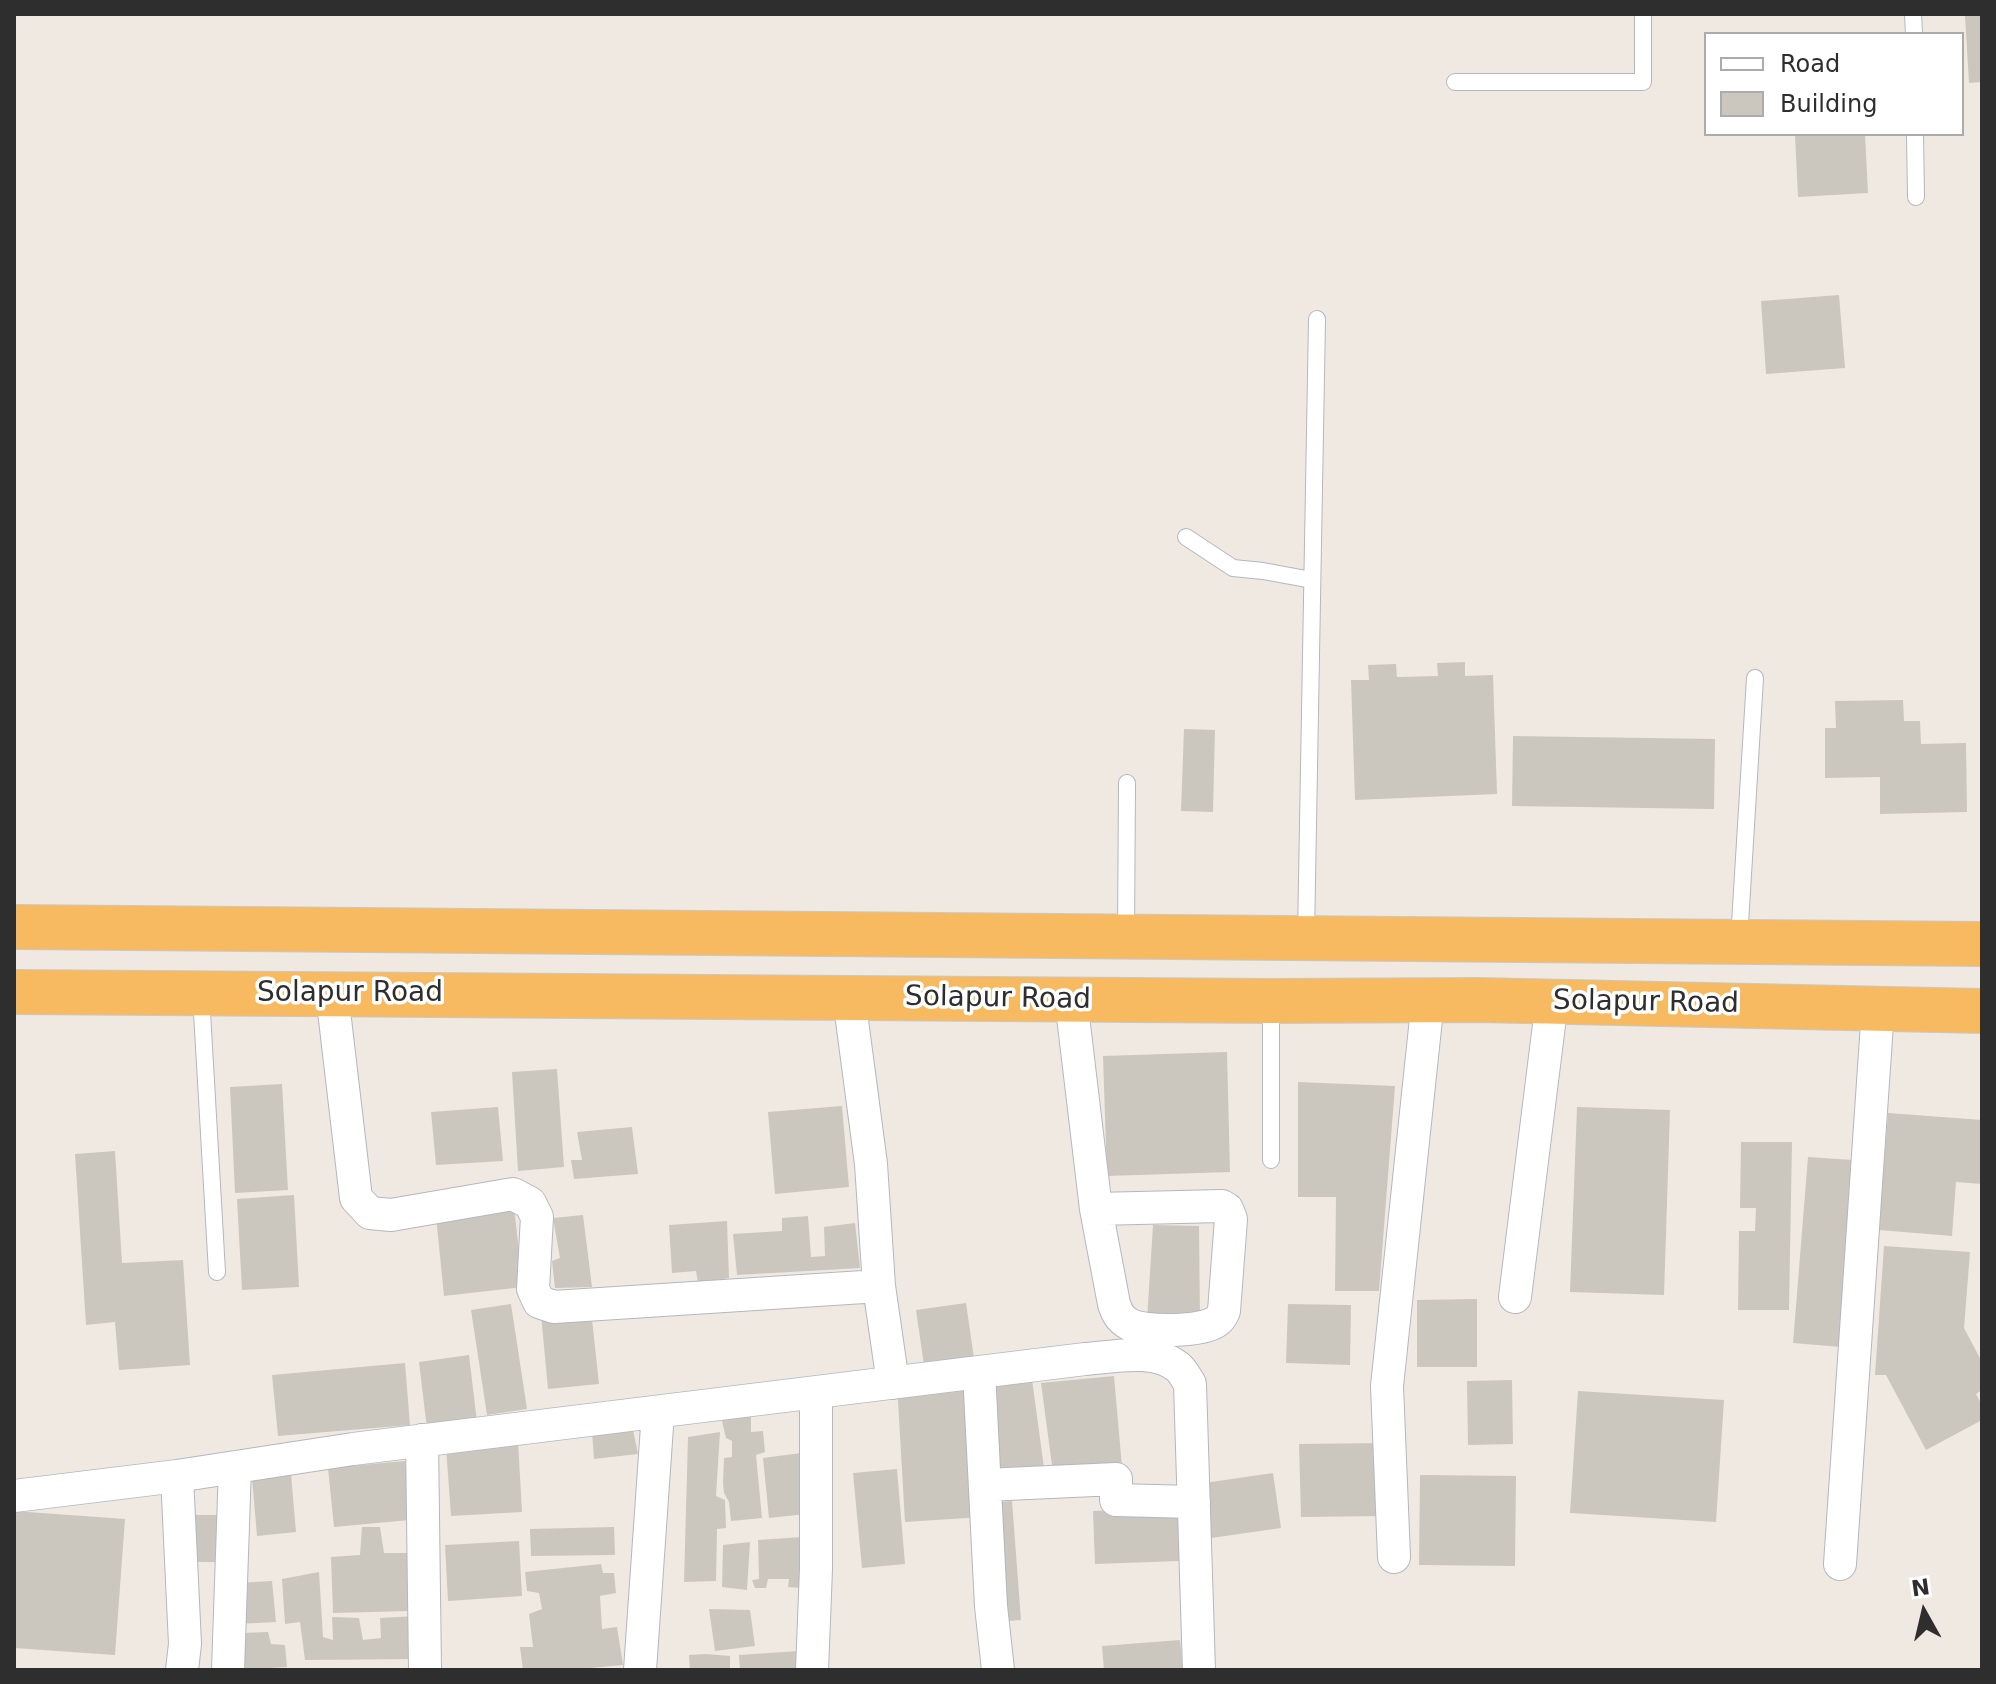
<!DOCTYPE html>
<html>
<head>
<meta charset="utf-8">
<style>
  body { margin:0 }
  #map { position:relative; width:1996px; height:1684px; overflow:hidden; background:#efe9e1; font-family:"DejaVu Sans",sans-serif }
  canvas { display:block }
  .frame { position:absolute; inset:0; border:16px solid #2e2e2e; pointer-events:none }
  .legend { position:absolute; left:1704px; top:32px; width:260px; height:104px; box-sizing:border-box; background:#fff; border:2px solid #ababab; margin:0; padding:10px 14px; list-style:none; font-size:24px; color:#2e2e2e }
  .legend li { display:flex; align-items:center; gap:16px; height:40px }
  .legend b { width:40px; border:2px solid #ababab }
  .north { position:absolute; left:1884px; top:1572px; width:80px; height:80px; -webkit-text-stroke:6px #fff; paint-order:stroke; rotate:352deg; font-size:22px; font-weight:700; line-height:32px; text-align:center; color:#2e2e2e }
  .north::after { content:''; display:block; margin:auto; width:28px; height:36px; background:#2e2e2e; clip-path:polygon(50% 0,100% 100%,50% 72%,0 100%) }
</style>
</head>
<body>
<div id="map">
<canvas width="1996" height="1684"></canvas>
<div class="frame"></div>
<ul class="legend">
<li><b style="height:10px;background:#fff"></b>Road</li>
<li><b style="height:22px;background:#cbc7bf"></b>Building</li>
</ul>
<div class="north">N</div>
</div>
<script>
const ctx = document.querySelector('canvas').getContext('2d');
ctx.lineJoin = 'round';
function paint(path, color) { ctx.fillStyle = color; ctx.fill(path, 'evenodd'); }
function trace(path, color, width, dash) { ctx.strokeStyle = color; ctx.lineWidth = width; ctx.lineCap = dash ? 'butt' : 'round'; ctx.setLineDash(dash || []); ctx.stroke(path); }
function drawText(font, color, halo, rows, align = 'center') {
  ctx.font = font + ' "DejaVu Sans",sans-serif'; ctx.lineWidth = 7; ctx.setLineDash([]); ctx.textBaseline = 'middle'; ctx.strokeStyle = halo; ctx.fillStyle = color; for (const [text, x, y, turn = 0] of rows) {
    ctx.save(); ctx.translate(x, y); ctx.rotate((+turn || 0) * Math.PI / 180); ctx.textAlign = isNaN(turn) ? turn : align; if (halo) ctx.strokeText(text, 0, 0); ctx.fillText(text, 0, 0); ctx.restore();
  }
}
const building = new Path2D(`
  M 1982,15 L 1982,82 L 1969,83 L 1965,16 Z
  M 1865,134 L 1868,193 L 1798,197 L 1795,135 Z
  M 1839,295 L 1845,368 L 1766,374 L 1761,301 Z
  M 1465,662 L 1465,676 L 1493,675 L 1497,794 L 1355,800 L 1351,680 L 1369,680 L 1368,665 L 1396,664 L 1397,677 L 1438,676 L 1437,663 Z
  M 1903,700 L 1904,721 L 1920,721 L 1921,744 L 1966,743 L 1967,812 L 1880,814 L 1880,777 L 1825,778 L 1825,728 L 1836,728 L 1835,701 Z
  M 1184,729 L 1215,730 L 1213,812 L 1181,811 Z
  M 1513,736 L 1715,739 L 1714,809 L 1512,806 Z
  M 1227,1052 L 1230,1172 L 1107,1176 L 1103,1056 Z
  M 557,1069 L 564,1167 L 518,1171 L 512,1072 Z
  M 1298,1082 L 1395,1086 L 1379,1291 L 1335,1291 L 1336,1197 L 1298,1197 Z
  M 282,1084 L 288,1190 L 235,1193 L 230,1087 Z
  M 842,1106 L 849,1187 L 775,1194 L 768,1112 Z
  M 498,1107 L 503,1161 L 436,1165 L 431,1112 Z
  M 1577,1107 L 1670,1110 L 1664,1295 L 1570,1292 Z
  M 1888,1113 L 1982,1120 L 1982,1184 L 1956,1182 L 1952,1236 L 1879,1230 Z
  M 632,1127 L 638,1174 L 574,1179 L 571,1160 L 582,1160 L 577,1132 Z
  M 1741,1142 L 1792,1142 L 1789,1310 L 1738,1310 L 1739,1231 L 1755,1231 L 1756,1208 L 1740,1208 Z
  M 115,1151 L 122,1263 L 183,1260 L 190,1365 L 119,1370 L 115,1322 L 86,1325 L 75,1154 Z
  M 1808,1157 L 1867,1161 L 1853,1348 L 1793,1343 Z
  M 294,1195 L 299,1287 L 242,1290 L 237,1199 Z
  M 514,1207 L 523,1287 L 444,1296 L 436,1216 Z
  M 583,1215 L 592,1287 L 555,1288 L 552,1261 L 560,1258 L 553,1218 Z
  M 808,1216 L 811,1257 L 825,1256 L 824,1227 L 855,1223 L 860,1268 L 737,1275 L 733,1234 L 782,1231 L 782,1218 Z
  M 727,1221 L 729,1278 L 698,1283 L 696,1271 L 672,1273 L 669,1225 Z
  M 1153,1225 L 1199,1226 L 1200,1321 L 1147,1320 Z
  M 1884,1246 L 1970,1252 L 1964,1328 L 1982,1362 L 1982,1390 L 1976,1394 L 1982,1405 L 1982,1420 L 1926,1450 L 1886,1375 L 1875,1375 Z
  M 1477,1299 L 1477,1367 L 1417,1367 L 1417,1300 Z
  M 966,1303 L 974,1358 L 924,1365 L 916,1310 Z
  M 511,1304 L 527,1409 L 487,1415 L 471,1310 Z
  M 1288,1304 L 1351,1305 L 1350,1365 L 1286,1363 Z
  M 591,1310 L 599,1384 L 548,1389 L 541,1315 Z
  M 469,1355 L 477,1422 L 427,1429 L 419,1362 Z
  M 405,1363 L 410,1425 L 278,1436 L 272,1375 Z
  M 1114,1376 L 1122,1467 L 1053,1473 L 1041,1383 Z
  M 1032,1379 L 1044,1468 L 997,1474 L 985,1385 Z
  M 974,1380 L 982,1517 L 905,1522 L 897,1384 Z
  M 1512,1380 L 1513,1444 L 1468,1445 L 1467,1381 Z
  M 1578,1391 L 1724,1400 L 1716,1522 L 1570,1513 Z
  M 751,1413 L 751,1432 L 763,1431 L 765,1452 L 756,1455 L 762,1518 L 731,1521 L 729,1502 L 724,1493 L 723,1483 L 724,1458 L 732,1457 L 732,1441 L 726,1438 L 721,1417 Z
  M 632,1425 L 638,1454 L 594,1459 L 592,1432 Z
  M 720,1432 L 716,1496 L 725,1500 L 726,1528 L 717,1529 L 716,1581 L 684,1582 L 688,1437 Z
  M 518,1441 L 522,1512 L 451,1516 L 446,1447 Z
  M 1383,1443 L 1383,1516 L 1301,1517 L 1299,1444 Z
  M 801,1453 L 806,1514 L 769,1518 L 763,1458 Z
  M 405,1461 L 410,1520 L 334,1527 L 328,1468 Z
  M 897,1469 L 905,1564 L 862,1568 L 853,1473 Z
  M 1273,1473 L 1281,1528 L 1211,1538 L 1204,1483 Z
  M 291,1474 L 296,1532 L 257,1536 L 252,1478 Z
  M 1420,1475 L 1516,1476 L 1515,1566 L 1419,1565 Z
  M 1012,1501 L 1021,1620 L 996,1622 L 988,1503 Z
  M 1178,1508 L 1180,1561 L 1095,1564 L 1093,1511 Z
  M 14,1511 L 125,1519 L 115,1655 L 14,1648 Z
  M 191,1515 L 221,1515 L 222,1562 L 192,1562 Z
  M 362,1527 L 380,1527 L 384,1553 L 408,1553 L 410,1611 L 333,1613 L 331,1557 L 360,1555 Z
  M 614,1527 L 615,1555 L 531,1556 L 530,1529 Z
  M 802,1537 L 802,1588 L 788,1587 L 789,1579 L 768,1579 L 766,1588 L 755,1588 L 752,1580 L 759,1579 L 758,1540 Z
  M 519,1541 L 522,1596 L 448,1601 L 445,1545 Z
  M 750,1542 L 747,1590 L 722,1587 L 723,1545 Z
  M 601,1564 L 603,1573 L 614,1573 L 616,1593 L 600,1596 L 602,1629 L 617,1627 L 623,1665 L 567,1670 L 523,1670 L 520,1647 L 533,1647 L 529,1614 L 542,1609 L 539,1593 L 527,1591 L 525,1572 Z
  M 319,1572 L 323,1637 L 333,1640 L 332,1617 L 359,1618 L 363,1640 L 381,1638 L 380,1618 L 416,1616 L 421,1659 L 305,1660 L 300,1622 L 285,1624 L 282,1579 Z
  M 272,1581 L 276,1622 L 238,1624 L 237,1583 Z
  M 709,1609 L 750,1610 L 755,1646 L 715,1651 Z
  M 268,1632 L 271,1644 L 285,1645 L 287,1667 L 239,1670 L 241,1633 Z
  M 1180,1640 L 1183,1670 L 1104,1670 L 1102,1646 Z
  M 799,1651 L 798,1670 L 740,1670 L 739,1655 Z
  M 706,1654 L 730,1656 L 730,1670 L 690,1670 L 689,1655 Z`);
const service = new Path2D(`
  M 1913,14 L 1914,34
  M 1455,82 L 1643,82 L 1643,14
  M 1915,134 L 1916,197
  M 1186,537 L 1233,568 L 1263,571 L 1312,580
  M 1126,935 L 1127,783
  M 1306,936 L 1317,319
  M 1739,940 L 1755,678
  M 201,995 L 217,1272
  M 1271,1003 L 1271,1160`);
const minor = new Path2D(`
  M 332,994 L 356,1198 L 370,1213 L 391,1215 L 513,1194 L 530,1203 L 537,1217 L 533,1289 L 539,1302 L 554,1307 L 879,1286
  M 849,998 L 871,1164 L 879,1286 L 893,1383
  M 1071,1000 L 1096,1209 L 1114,1304 C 1117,1313 1120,1319 1129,1324 C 1144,1333 1203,1332 1217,1321 C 1221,1318 1222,1315 1224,1311 L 1231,1219 L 1227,1209 L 1222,1206 L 1096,1209
  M 1515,1297 L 1552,1001
  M 979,1372 L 991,1606 L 998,1670
  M 422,1440 L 425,1670
  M 177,1476 L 185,1644 L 182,1670
  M 985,1485 L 1116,1479 L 1116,1500 L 1194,1502
  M 14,1496 L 177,1476 L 353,1449 L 1085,1359 C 1114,1357 1155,1347 1179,1368 C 1183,1372 1187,1379 1190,1384 L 1199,1670
  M 1394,1557 L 1387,1386 L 1428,1000
  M 1840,1564 L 1878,1009
  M 228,1670 L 235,1467
  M 640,1670 L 658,1412
  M 812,1670 L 816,1569 L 816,1393`);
const trunk = new Path2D(`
  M 14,927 L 1982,944
  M 14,992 L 1271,1001 L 1478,1000 L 1982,1011`);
const streetNames = [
  ["Solapur Road",350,994],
  ["Solapur Road",998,999,1],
  ["Solapur Road",1646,1003,1]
];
paint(building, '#cbc7bf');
trace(service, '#b4b7c1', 18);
trace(minor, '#b4b7c1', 34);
trace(trunk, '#c9c9c9', 46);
trace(service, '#fff', 16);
trace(minor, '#fff', 32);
trace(trunk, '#f8ba60', 44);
drawText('28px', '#2e2e2e', '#fff', streetNames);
</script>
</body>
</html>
